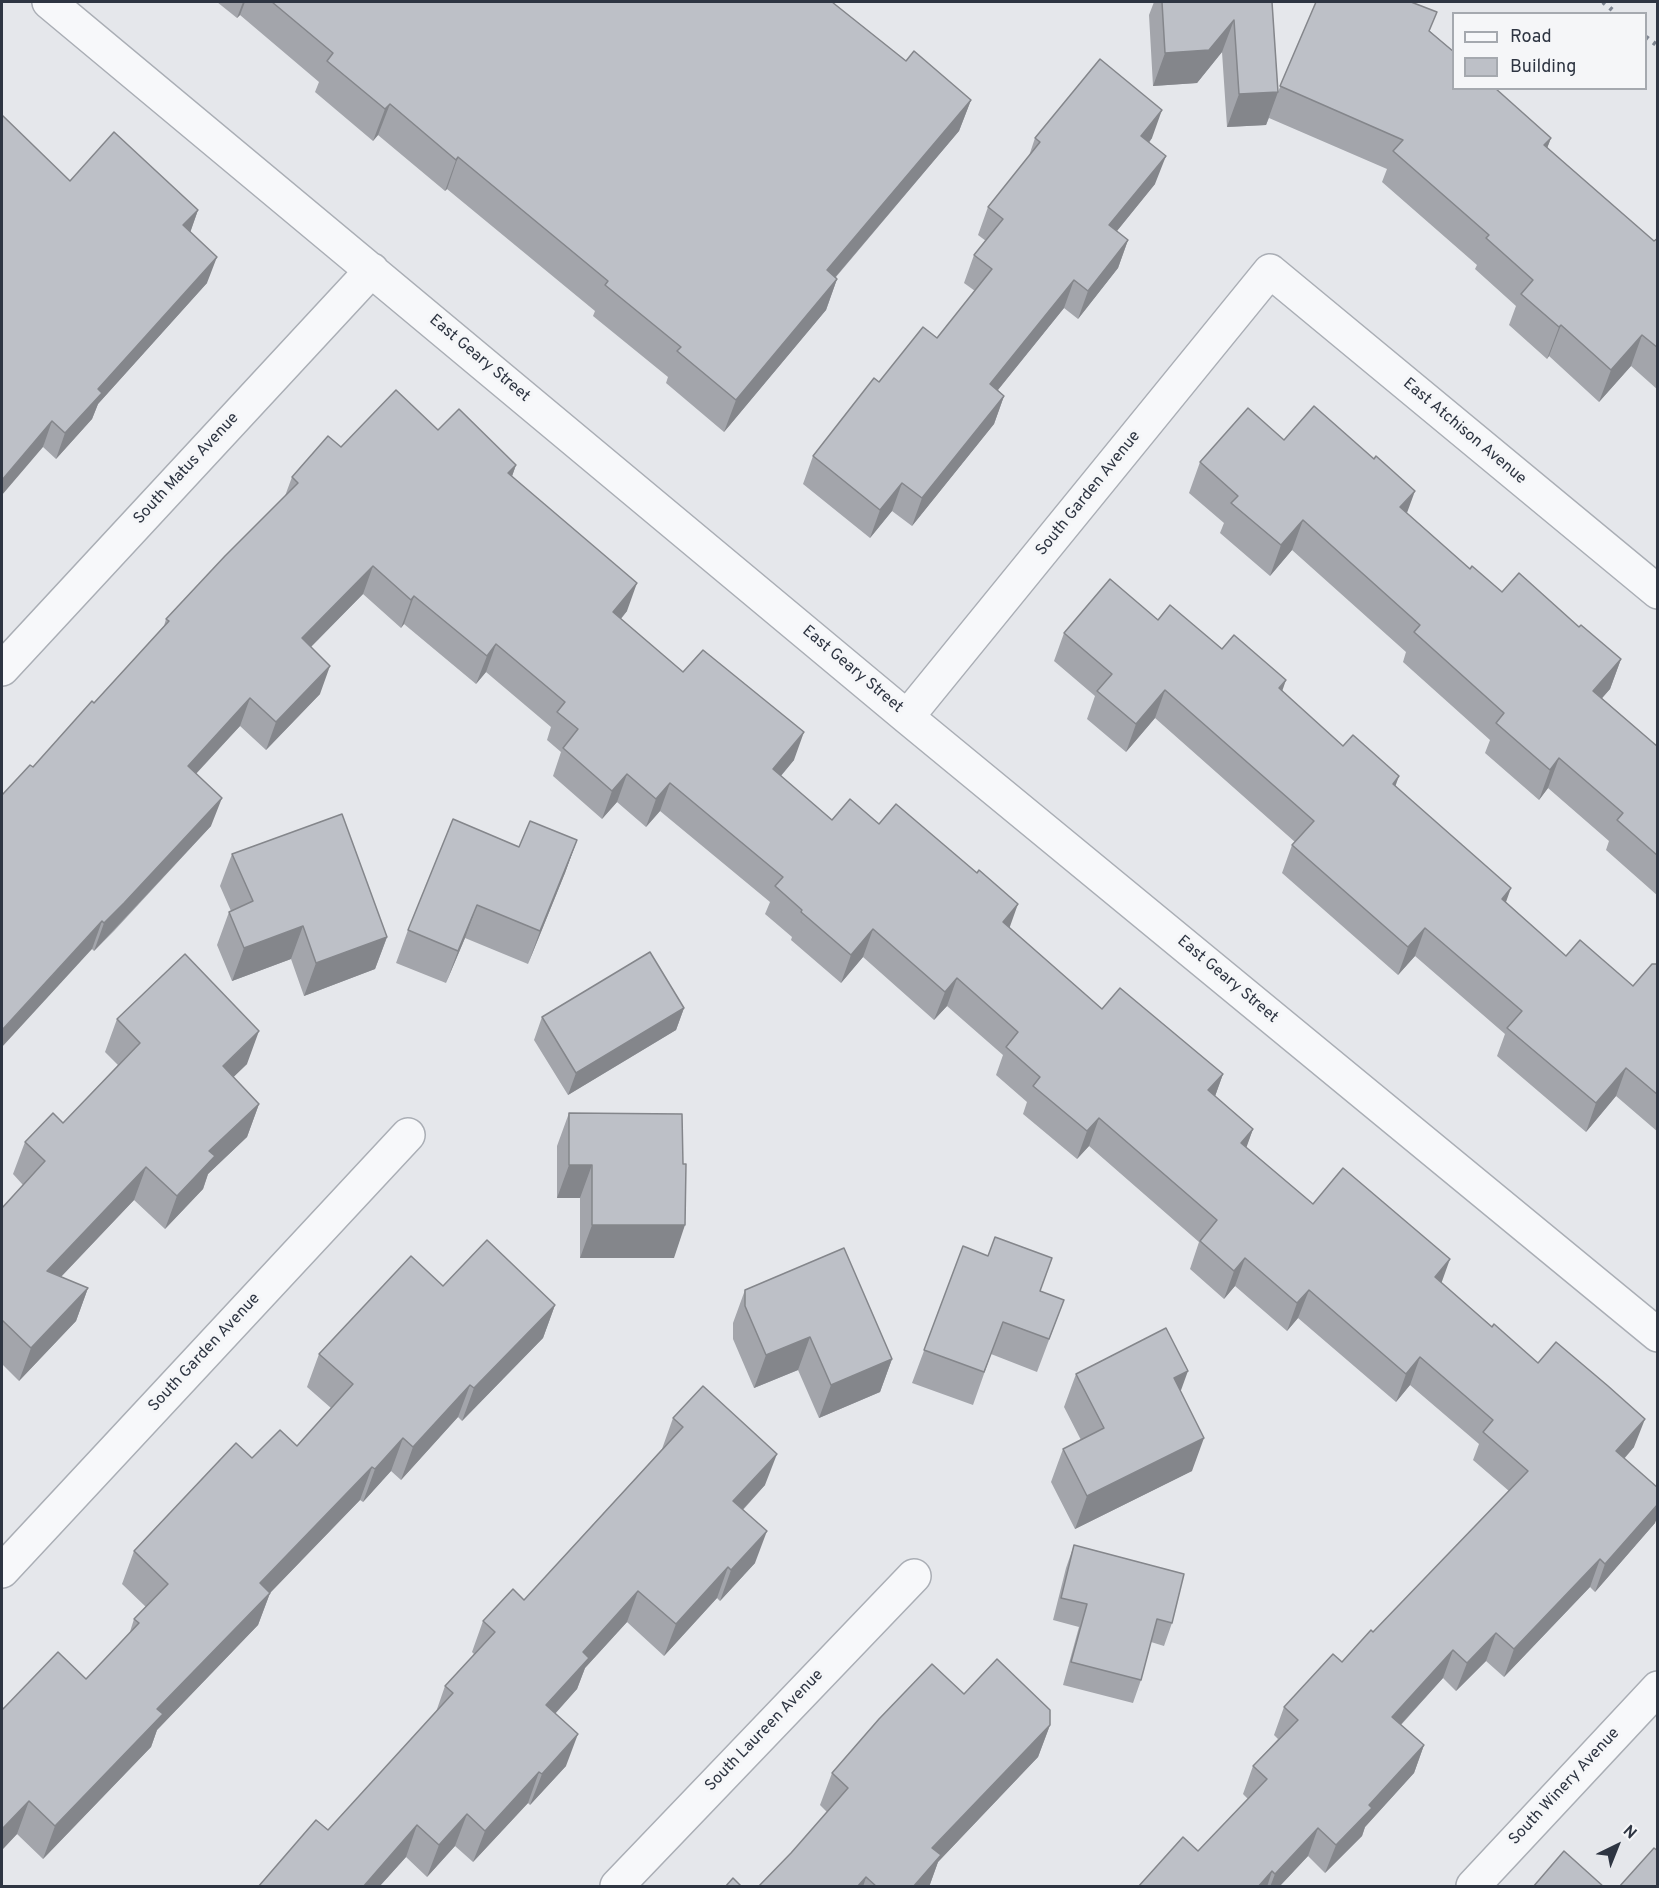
<!DOCTYPE html>
<html>
<head>
<meta charset="utf-8">
<style>
  body { margin:0 }
  #map { position:relative; width:1659px; height:1888px; overflow:hidden; background:#e5e7eb; font-family:Overpass,sans-serif }
  canvas { display:block }
  .frame { position:absolute; inset:0; border:3px solid #2e3542; pointer-events:none }
  .legend { position:absolute; left:1452px; top:12px; width:195px; height:78px; box-sizing:border-box; background:#f5f6f8; border:2px solid #a5a9af; margin:0; padding:8px 10px; list-style:none; font-size:18px; color:#2e3542 }
  .legend li { display:flex; align-items:center; gap:12px; height:30px }
  .legend b { width:30px; border:2px solid #a5a9af }
  .north { position:absolute; left:1587px; top:1816px; width:60px; height:60px; -webkit-text-stroke:4px #f5f6f8; paint-order:stroke; rotate:43deg; font-size:16px; font-weight:700; line-height:24px; text-align:center; color:#2e3542 }
  .north::after { content:''; display:block; margin:auto; width:21px; height:27px; background:#2e3542; clip-path:polygon(50% 0,100% 100%,50% 72%,0 100%) }
</style>
</head>
<body>
<div id="map">
<canvas width="1659" height="1888"></canvas>
<div class="frame"></div>
<ul class="legend">
<li><b style="height:8px;background:#f7f8fa"></b>Road</li>
<li><b style="height:16px;background:#bdc0c7"></b>Building</li>
</ul>
<div class="north">N</div>
</div>
<script>
const ctx = document.querySelector('canvas').getContext('2d');
ctx.lineJoin = 'round';
function trace(path, color, width, dash) { ctx.strokeStyle = color; ctx.lineWidth = width; ctx.lineCap = dash ? 'butt' : 'round'; ctx.setLineDash(dash || []); ctx.stroke(path); }
function paint(path, color) { ctx.fillStyle = color; ctx.fill(path, 'evenodd'); }
function drawText(font, color, halo, rows, align = 'center') {
  ctx.font = font + ' Overpass,sans-serif'; ctx.lineWidth = 6; ctx.setLineDash([]); ctx.textBaseline = 'middle'; ctx.strokeStyle = halo; ctx.fillStyle = color; for (const [text, x, y, turn = 0] of rows) {
    ctx.save(); ctx.translate(x, y); ctx.rotate((+turn || 0) * Math.PI / 180); ctx.textAlign = isNaN(turn) ? turn : align; if (halo) ctx.strokeText(text, 0, 0); ctx.fillText(text, 0, 0); ctx.restore();
  }
}
const minor = new Path2D(`
  M 49,2 L 907,717 L 1658,1335
  M 2,669 L 372,270
  M 907,717 L 1270,271 L 1658,592
  M 2,1571 L 408,1135
  M 617,1886 L 914,1576
  M 1473,1886 L 1658,1688`);
const rail = new Path2D(`
  M 1603,2 L 1617,14
  M 1646,37 L 1658,46`);
const wall = new Path2D(`
  M 217,2 L 832,2 L 906,61 L 971,100 L 959,131 L 836,277 L 837,279 L 826,310 L 724,432 L 666,383 L 668,377 L 593,316 L 595,311 L 447,189 L 445,191 L 378,135 L 373,141 L 315,92 L 319,82 L 240,15 L 237,18 Z
  M 1154,2 L 1272,2 L 1278,92 L 1316,2 L 1430,31 L 1551,138 L 1547,148 L 1654,241 L 1658,238 L 1658,390 L 1631,366 L 1599,402 L 1549,356 L 1547,359 L 1509,325 L 1516,306 L 1475,269 L 1477,265 L 1382,182 L 1387,169 L 1269,118 L 1266,125 L 1227,127 L 1222,52 L 1197,83 L 1153,86 L 1149,15 Z
  M 1035,138 L 1152,138 L 1149,143 L 1155,184 L 1117,231 L 1128,240 L 1118,268 L 1078,319 L 1064,308 L 998,390 L 1004,396 L 994,424 L 912,526 L 892,511 L 870,538 L 803,484 L 813,456 L 879,382 L 937,338 L 975,291 L 964,283 L 974,255 L 986,241 L 978,235 L 988,207 L 1029,156 Z
  M 70,181 L 198,210 L 190,232 L 207,283 L 98,404 L 92,419 L 56,459 L 43,447 Z
  M 438,430 L 516,465 L 512,476 L 627,611 L 621,619 L 683,672 L 794,760 L 781,776 L 832,820 L 879,824 L 1010,928 L 1102,1009 L 1223,1074 L 1215,1096 L 1253,1129 L 1246,1147 L 1313,1204 L 1441,1283 L 1634,1447 L 1624,1459 L 1655,1523 L 1595,1592 L 1590,1587 L 1504,1677 L 1486,1661 L 1456,1691 L 1443,1678 L 1401,1725 L 1424,1745 L 1414,1773 L 1365,1827 L 1362,1836 L 1325,1873 L 1308,1856 L 1279,1887 L 1138,1887 L 1198,1851 L 1248,1799 L 1243,1794 L 1253,1766 L 1278,1739 L 1274,1735 L 1284,1707 L 1342,1662 L 1373,1632 L 1509,1491 L 1473,1460 L 1479,1444 L 1410,1385 L 1396,1402 L 1298,1318 L 1287,1331 L 1235,1286 L 1224,1299 L 1190,1269 L 1199,1242 L 1089,1146 L 1077,1159 L 1023,1114 L 1027,1102 L 996,1075 L 1003,1055 L 947,1006 L 934,1020 L 863,957 L 841,983 L 791,940 L 792,937 L 765,914 L 770,902 L 660,811 L 646,827 L 617,802 L 602,819 L 553,776 L 561,752 L 547,740 L 551,727 L 486,672 L 476,684 L 404,624 L 401,628 L 363,594 L 311,647 L 320,694 L 266,750 L 240,726 L 196,774 L 211,826 L 114,931 L 94,951 L 92,949 L 33,767 L 94,703 L 164,626 L 166,619 L 285,496 L 292,477 L 341,447 Z
  M 1284,440 L 1407,513 L 1470,569 L 1502,592 L 1579,627 L 1621,659 L 1610,689 L 1602,698 L 1658,747 L 1658,896 L 1606,850 L 1609,841 L 1548,788 L 1539,800 L 1485,753 L 1490,740 L 1403,662 L 1406,652 L 1292,550 L 1270,576 L 1220,533 L 1224,523 L 1189,493 L 1200,462 Z
  M 1158,620 L 1222,649 L 1282,691 L 1343,746 L 1396,786 L 1506,902 L 1566,956 L 1633,986 L 1658,964 L 1658,1132 L 1616,1096 L 1586,1132 L 1497,1056 L 1505,1034 L 1415,956 L 1398,975 L 1282,873 L 1292,845 L 1295,842 L 1155,718 L 1126,752 L 1087,719 L 1095,696 L 1054,661 L 1064,633 Z
  M 577,840 L 565,873 L 528,964 L 465,938 L 446,983 L 396,963 L 408,930 L 519,847 Z
  M 232,854 L 387,937 L 375,969 L 304,996 L 291,959 L 232,981 L 217,945 L 229,912 L 231,911 L 220,886 Z
  M 684,1008 L 676,1030 L 568,1095 L 534,1040 L 542,1017 Z
  M 117,1019 L 247,1064 L 233,1077 L 259,1104 L 247,1137 L 208,1174 L 203,1189 L 165,1229 L 134,1200 L 61,1277 L 88,1288 L 76,1321 L 19,1381 L 2,1364 L 2,1208 L 23,1185 L 13,1174 L 25,1142 L 63,1123 L 118,1065 L 105,1052 Z
  M 569,1113 L 674,1258 L 580,1258 L 580,1198 L 557,1198 L 557,1146 Z
  M 963,1246 L 1040,1291 L 1064,1300 L 1037,1372 L 991,1354 L 973,1405 L 912,1383 Z
  M 443,1286 L 555,1305 L 543,1338 L 462,1421 L 458,1417 L 401,1480 L 391,1471 L 363,1502 L 360,1500 L 270,1593 L 258,1625 L 157,1730 L 151,1747 L 43,1859 L 17,1834 L 2,1850 L 2,1707 L 3,1709 L 86,1679 L 129,1635 L 134,1619 L 146,1607 L 122,1584 L 134,1551 L 252,1458 L 297,1446 L 331,1408 L 307,1387 L 319,1354 Z
  M 745,1290 L 892,1359 L 880,1392 L 819,1418 L 798,1370 L 754,1388 L 733,1339 L 733,1323 Z
  M 1076,1374 L 1180,1392 L 1192,1471 L 1075,1529 L 1051,1482 L 1063,1449 L 1081,1440 L 1064,1407 Z
  M 673,1418 L 765,1485 L 743,1510 L 755,1563 L 720,1601 L 717,1598 L 664,1656 L 627,1622 L 585,1668 L 577,1689 L 555,1714 L 566,1766 L 530,1805 L 528,1803 L 473,1862 L 455,1846 L 427,1877 L 406,1857 L 379,1887 L 258,1887 L 328,1830 L 436,1712 L 445,1686 L 475,1655 L 472,1652 L 483,1621 L 524,1600 L 662,1449 Z
  M 1074,1545 L 1172,1623 L 1164,1646 L 1151,1642 L 1141,1680 L 1133,1703 L 1063,1685 L 1079,1627 L 1053,1620 L 1066,1568 Z
  M 964,1694 L 1050,1725 L 1038,1757 L 938,1862 L 929,1887 L 758,1887 L 791,1853 L 827,1812 L 820,1805 L 832,1773 Z`);
const shadedWall = new Path2D(`
  M 243,2 L 245,2 L 240,15 L 237,18 Z
  M 1234,20 L 1222,52 L 1197,83 L 1153,86 L 1165,53 Z
  M 1278,92 L 1266,125 L 1227,127 L 1239,94 Z
  M 971,100 L 959,131 L 815,301 L 827,270 Z
  M 390,104 L 378,135 L 373,141 L 385,109 Z
  M 1162,110 L 1152,138 L 1131,164 L 1141,136 Z
  M 1551,138 L 1539,169 L 1544,145 Z
  M 1166,156 L 1155,184 L 1099,253 L 1109,225 Z
  M 458,157 L 447,189 L 445,191 L 456,160 Z
  M 198,210 L 189,236 L 183,225 Z
  M 1128,240 L 1118,268 L 1078,319 L 1088,291 Z
  M 217,257 L 207,283 L 98,404 L 92,419 L 56,459 L 65,433 L 98,389 Z
  M 837,279 L 826,310 L 724,432 L 736,400 Z
  M 1074,280 L 1064,308 L 980,412 L 990,384 Z
  M 1561,325 L 1549,356 L 1547,359 L 1559,327 Z
  M 1642,335 L 1631,366 L 1599,402 L 1611,370 Z
  M 1004,396 L 994,424 L 912,526 L 922,498 Z
  M 52,421 L 43,447 L 2,495 L 2,480 Z
  M 516,465 L 506,493 L 508,473 Z
  M 902,483 L 892,511 L 870,538 L 880,510 Z
  M 1415,491 L 1404,521 L 1400,507 Z
  M 1303,520 L 1292,550 L 1270,576 L 1281,545 Z
  M 373,566 L 363,594 L 292,666 L 302,638 Z
  M 637,583 L 627,611 L 603,640 L 613,612 Z
  M 414,596 L 404,624 L 401,628 L 411,600 Z
  M 496,644 L 486,672 L 476,684 L 487,656 Z
  M 1621,659 L 1610,689 L 1582,721 L 1593,691 Z
  M 330,666 L 320,694 L 266,750 L 276,722 Z
  M 1286,680 L 1276,709 L 1279,688 Z
  M 1165,690 L 1155,718 L 1126,752 L 1136,724 Z
  M 250,698 L 240,726 L 177,794 L 188,766 Z
  M 804,732 L 794,760 L 763,797 L 773,769 Z
  M 1559,758 L 1548,788 L 1539,800 L 1550,770 Z
  M 627,774 L 617,802 L 602,819 L 612,791 Z
  M 1399,776 L 1389,804 L 1393,784 Z
  M 670,783 L 660,811 L 646,827 L 656,799 Z
  M 222,798 L 211,826 L 94,951 L 104,923 Z
  M 577,840 L 565,873 L 528,964 L 540,931 Z
  M 1511,888 L 1501,916 L 1502,899 Z
  M 1018,904 L 1008,932 L 1003,922 Z
  M 477,905 L 465,938 L 446,983 L 458,951 Z
  M 102,921 L 92,949 L 2,1047 L 2,1030 Z
  M 303,926 L 291,959 L 232,981 L 244,948 Z
  M 1425,928 L 1415,956 L 1398,975 L 1408,947 Z
  M 873,929 L 863,957 L 841,983 L 851,955 Z
  M 387,937 L 375,969 L 304,996 L 316,963 Z
  M 957,978 L 947,1006 L 934,1020 L 945,992 Z
  M 684,1008 L 676,1030 L 568,1095 L 576,1073 Z
  M 259,1031 L 247,1064 L 211,1099 L 223,1066 Z
  M 1626,1068 L 1616,1096 L 1586,1132 L 1596,1103 Z
  M 1223,1074 L 1213,1102 L 1208,1090 Z
  M 259,1104 L 247,1137 L 208,1174 L 203,1189 L 165,1229 L 177,1196 L 209,1151 Z
  M 1099,1118 L 1089,1146 L 1077,1159 L 1087,1131 Z
  M 1253,1129 L 1243,1157 L 1241,1143 Z
  M 569,1165 L 592,1165 L 580,1198 L 557,1198 Z
  M 146,1167 L 134,1200 L 35,1304 L 47,1271 Z
  M 592,1225 L 685,1225 L 674,1258 L 580,1258 Z
  M 1245,1258 L 1235,1286 L 1224,1299 L 1234,1271 Z
  M 1450,1259 L 1440,1287 L 1435,1277 Z
  M 88,1288 L 76,1321 L 19,1381 L 31,1348 Z
  M 1309,1290 L 1298,1318 L 1287,1331 L 1297,1303 Z
  M 555,1305 L 543,1338 L 462,1421 L 474,1388 Z
  M 810,1337 L 798,1370 L 754,1388 L 766,1355 Z
  M 1420,1357 L 1410,1385 L 1396,1402 L 1406,1374 Z
  M 892,1359 L 880,1392 L 819,1418 L 831,1385 Z
  M 1188,1371 L 1176,1404 L 1174,1378 Z
  M 470,1385 L 458,1417 L 401,1480 L 413,1447 Z
  M 1645,1419 L 1634,1447 L 1606,1479 L 1616,1451 Z
  M 403,1438 L 391,1471 L 363,1502 L 375,1469 Z
  M 1204,1438 L 1192,1471 L 1075,1529 L 1087,1496 Z
  M 777,1454 L 765,1485 L 722,1532 L 733,1501 Z
  M 372,1467 L 360,1500 L 270,1593 L 258,1625 L 157,1730 L 151,1747 L 43,1859 L 55,1826 L 157,1709 L 260,1583 Z
  M 1658,1504 L 1658,1516 L 1655,1523 L 1595,1592 L 1605,1564 Z
  M 767,1531 L 755,1563 L 720,1601 L 731,1570 Z
  M 1600,1559 L 1590,1587 L 1504,1677 L 1514,1649 Z
  M 728,1567 L 717,1598 L 664,1656 L 676,1624 Z
  M 638,1591 L 627,1622 L 585,1668 L 577,1689 L 534,1737 L 546,1705 L 583,1652 Z
  M 1496,1633 L 1486,1661 L 1456,1691 L 1467,1663 Z
  M 1453,1650 L 1443,1678 L 1382,1745 L 1392,1717 Z
  M 1050,1725 L 1038,1757 L 938,1862 L 929,1887 L 913,1887 L 932,1848 Z
  M 578,1734 L 566,1766 L 530,1805 L 542,1774 Z
  M 1424,1745 L 1414,1773 L 1365,1827 L 1362,1836 L 1325,1873 L 1336,1845 L 1369,1805 Z
  M 539,1772 L 528,1803 L 473,1862 L 485,1831 Z
  M 29,1801 L 17,1834 L 2,1850 L 2,1829 Z
  M 467,1814 L 455,1846 L 427,1877 L 439,1845 Z
  M 417,1825 L 406,1857 L 379,1887 L 363,1887 Z
  M 1318,1828 L 1308,1856 L 1279,1887 L 1270,1887 L 1275,1874 Z
  M 1272,1871 L 1267,1887 L 1258,1887 Z
  M 866,1877 L 863,1887 L 857,1887 Z`);
const building = new Path2D(`
  M 272,2 L 832,2 L 906,61 L 914,51 L 971,100 L 827,270 L 837,279 L 736,400 L 677,351 L 681,347 L 605,285 L 608,281 L 458,157 L 456,160 L 390,104 L 385,109 L 327,61 L 333,53 Z
  M 1162,2 L 1272,2 L 1278,92 L 1239,94 L 1234,20 L 1209,50 L 1165,53 Z
  M 1316,2 L 1411,2 L 1437,12 L 1429,31 L 1454,52 L 1454,88 L 1495,88 L 1551,138 L 1544,145 L 1654,241 L 1658,238 L 1658,348 L 1642,335 L 1611,370 L 1561,325 L 1559,327 L 1521,294 L 1533,280 L 1486,238 L 1489,235 L 1393,151 L 1403,140 L 1280,86 Z
  M 1100,59 L 1162,110 L 1141,136 L 1166,156 L 1109,225 L 1128,240 L 1088,291 L 1074,280 L 990,384 L 1004,396 L 922,498 L 902,483 L 880,510 L 813,456 L 874,378 L 879,382 L 923,327 L 937,338 L 992,269 L 974,255 L 1003,219 L 988,207 L 1040,142 L 1035,138 Z
  M 2,115 L 70,181 L 114,132 L 198,210 L 183,225 L 217,257 L 98,389 L 102,393 L 65,433 L 52,421 L 2,480 Z
  M 396,390 L 438,430 L 459,409 L 516,465 L 508,473 L 637,583 L 613,612 L 683,672 L 703,650 L 804,732 L 773,769 L 832,820 L 850,799 L 879,824 L 896,804 L 977,873 L 979,870 L 1018,904 L 1003,922 L 1102,1009 L 1120,988 L 1223,1074 L 1208,1090 L 1253,1129 L 1241,1143 L 1313,1204 L 1343,1168 L 1450,1259 L 1435,1277 L 1492,1327 L 1494,1324 L 1538,1363 L 1556,1342 L 1608,1386 L 1645,1419 L 1616,1451 L 1658,1488 L 1658,1504 L 1605,1564 L 1600,1559 L 1514,1649 L 1496,1633 L 1467,1663 L 1453,1650 L 1392,1717 L 1424,1745 L 1369,1805 L 1372,1808 L 1336,1845 L 1318,1828 L 1275,1874 L 1272,1871 L 1258,1887 L 1138,1887 L 1183,1837 L 1198,1851 L 1267,1779 L 1253,1766 L 1298,1720 L 1284,1707 L 1333,1654 L 1342,1662 L 1371,1630 L 1373,1632 L 1528,1471 L 1483,1432 L 1493,1420 L 1420,1357 L 1406,1374 L 1309,1290 L 1297,1303 L 1245,1258 L 1234,1271 L 1200,1241 L 1217,1220 L 1099,1118 L 1087,1131 L 1033,1086 L 1040,1077 L 1006,1047 L 1018,1032 L 957,978 L 945,992 L 873,929 L 851,955 L 801,912 L 802,910 L 775,886 L 783,877 L 670,783 L 656,799 L 627,774 L 612,791 L 563,748 L 578,729 L 557,712 L 565,702 L 496,644 L 487,656 L 414,596 L 411,600 L 373,566 L 302,638 L 330,666 L 276,722 L 250,698 L 188,766 L 222,798 L 124,903 L 104,923 L 102,921 L 2,1030 L 2,795 L 30,765 L 33,767 L 92,701 L 94,703 L 169,621 L 166,619 L 225,556 L 298,483 L 292,477 L 328,436 L 341,447 Z
  M 1314,406 L 1374,459 L 1376,456 L 1415,491 L 1400,507 L 1470,569 L 1472,566 L 1502,592 L 1519,573 L 1579,627 L 1581,625 L 1621,659 L 1593,691 L 1658,747 L 1658,856 L 1617,820 L 1623,813 L 1559,758 L 1550,770 L 1496,723 L 1504,713 L 1414,632 L 1420,625 L 1303,520 L 1281,545 L 1231,503 L 1238,496 L 1200,462 L 1248,408 L 1284,440 Z
  M 1110,579 L 1158,620 L 1170,605 L 1222,649 L 1234,635 L 1286,680 L 1279,688 L 1343,746 L 1353,735 L 1399,776 L 1393,784 L 1511,888 L 1502,899 L 1566,956 L 1580,940 L 1633,986 L 1652,964 L 1658,964 L 1658,1095 L 1626,1068 L 1596,1103 L 1507,1028 L 1522,1011 L 1425,928 L 1408,947 L 1292,845 L 1314,821 L 1165,690 L 1136,724 L 1097,691 L 1112,674 L 1064,633 Z
  M 342,814 L 387,937 L 316,963 L 303,926 L 244,948 L 229,912 L 253,901 L 232,854 Z
  M 453,819 L 519,847 L 530,821 L 577,840 L 540,931 L 477,905 L 458,951 L 408,930 Z
  M 650,952 L 684,1008 L 576,1073 L 542,1017 Z
  M 185,954 L 259,1031 L 223,1066 L 259,1104 L 209,1151 L 215,1156 L 177,1196 L 146,1167 L 47,1271 L 88,1288 L 31,1348 L 2,1320 L 2,1321 L 2,1208 L 45,1161 L 25,1142 L 53,1113 L 63,1123 L 140,1043 L 117,1019 Z
  M 569,1113 L 682,1114 L 683,1164 L 686,1164 L 685,1225 L 592,1225 L 592,1165 L 569,1165 Z
  M 995,1237 L 1052,1258 L 1040,1291 L 1064,1300 L 1049,1339 L 1003,1322 L 984,1372 L 924,1350 L 963,1246 L 988,1256 Z
  M 487,1240 L 555,1305 L 474,1388 L 470,1385 L 413,1447 L 403,1438 L 375,1469 L 372,1467 L 260,1583 L 270,1593 L 157,1709 L 163,1714 L 55,1826 L 29,1801 L 2,1829 L 2,1707 L 3,1709 L 58,1652 L 86,1679 L 139,1623 L 134,1619 L 168,1584 L 134,1551 L 236,1443 L 252,1458 L 280,1430 L 297,1446 L 353,1384 L 319,1354 L 411,1256 L 443,1286 Z
  M 844,1248 L 892,1359 L 831,1385 L 810,1337 L 766,1355 L 745,1306 L 745,1290 Z
  M 1166,1328 L 1188,1371 L 1174,1378 L 1204,1438 L 1087,1496 L 1063,1449 L 1104,1428 L 1076,1374 Z
  M 703,1386 L 777,1454 L 733,1501 L 767,1531 L 731,1570 L 728,1567 L 676,1624 L 638,1591 L 583,1652 L 589,1658 L 546,1705 L 578,1734 L 542,1774 L 539,1772 L 485,1831 L 467,1814 L 439,1845 L 417,1825 L 363,1887 L 258,1887 L 316,1820 L 328,1830 L 453,1693 L 445,1686 L 495,1632 L 483,1621 L 513,1589 L 524,1600 L 683,1427 L 673,1418 Z
  M 1074,1545 L 1184,1574 L 1172,1623 L 1157,1619 L 1141,1680 L 1071,1662 L 1087,1604 L 1061,1598 Z
  M 997,1659 L 1050,1710 L 1050,1725 L 932,1848 L 941,1855 L 913,1887 L 877,1887 L 866,1877 L 857,1887 L 758,1887 L 791,1853 L 848,1788 L 832,1773 L 879,1719 L 932,1664 L 964,1694 Z
  M 1654,1848 L 1658,1851 L 1658,1887 L 1619,1887 Z
  M 1564,1851 L 1604,1887 L 1533,1887 Z
  M 733,1878 L 742,1887 L 725,1887 Z`);
const streetNames = [
  ["East Geary Street",479,359,40],
  ["East Atchison Avenue",1464,432,40],
  ["South Matus Avenue",187,469,-47],
  ["South Garden Avenue",1089,494,-51],
  ["East Geary Street",852,670,40],
  ["East Geary Street",1227,980,40],
  ["South Garden Avenue",205,1353,-47],
  ["South Laureen Avenue",765,1731,-46],
  ["South Winery Avenue",1565,1787,-47]
];
trace(minor, '#aaaeb5', 36);
trace(minor, '#f7f8fa', 33);
trace(rail, '#808793', 4.5, [3, 6]);
paint(wall, '#a3a5ab');
paint(shadedWall, '#84868b');
paint(building, '#bdc0c7');
trace(building, '#84868b', 1.5);
drawText('16px', '#2e3542', '#f5f6f8', streetNames);
</script>
</body>
</html>
